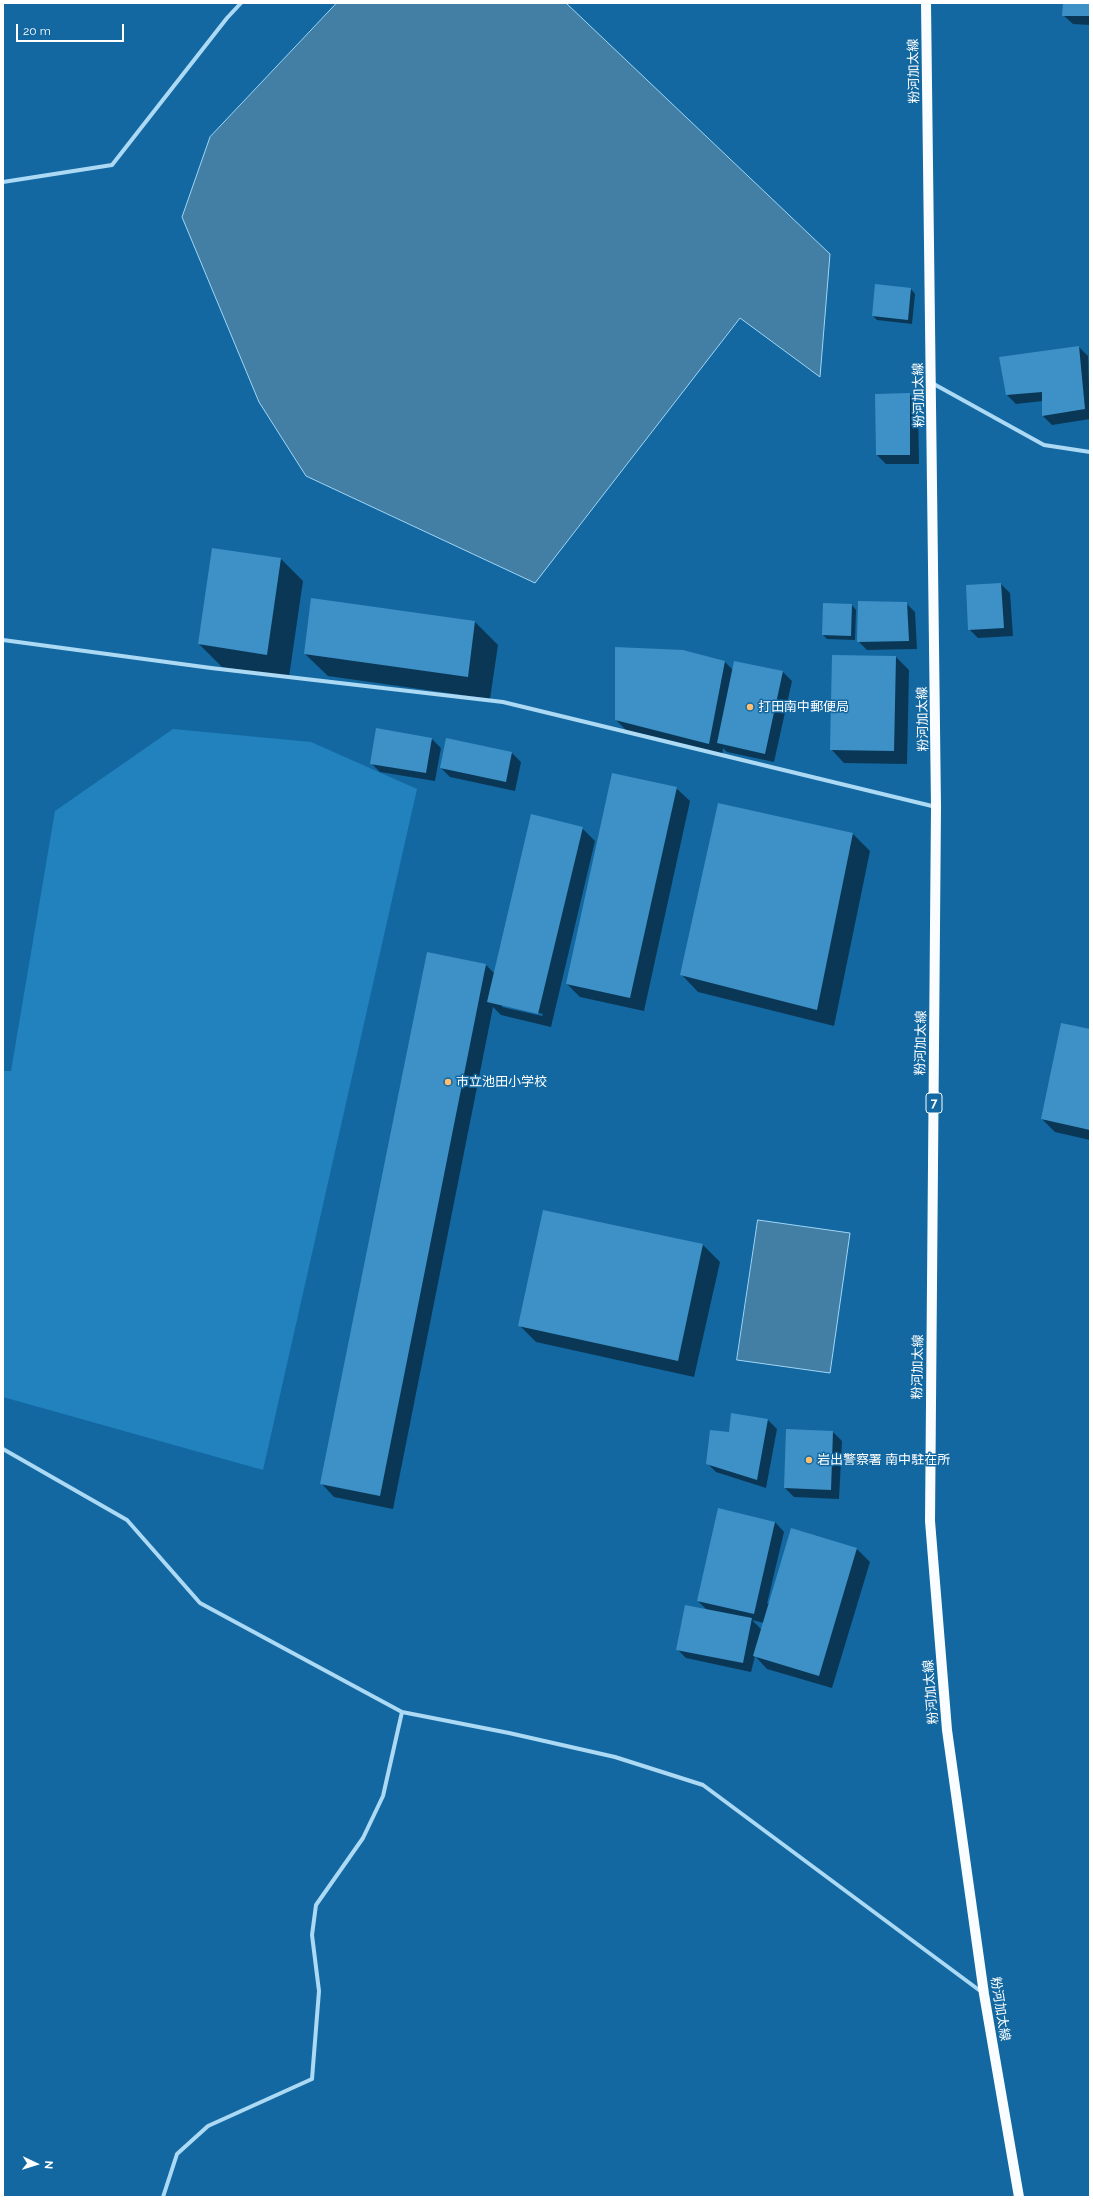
<!DOCTYPE html>
<html>
<head>
<meta charset="utf-8">
<style>
  body { margin:0 }
  #map { position:relative; width:1093px; height:2200px; overflow:hidden; background:#1368a1; font-family:Raleway,sans-serif }
  canvas { display:block }
  .frame { position:absolute; inset:0; border:4px solid #fff; pointer-events:none }
  .north { position:absolute; left:16px; top:2144px; width:40px; height:40px; -webkit-text-stroke:3px #1368a1; paint-order:stroke; rotate:94deg; font-size:11px; font-weight:700; line-height:16px; text-align:center; color:#fff }
  .north::after { content:''; display:block; margin:auto; width:14px; height:18px; background:#fff; clip-path:polygon(50% 0,100% 100%,50% 72%,0 100%) }
  .scale { position:absolute; left:16px; top:24px; width:108px; height:18px; box-sizing:border-box; border:2px solid #fff; border-top:0; padding-left:5px; font-size:12px; line-height:14px; white-space:nowrap; color:#fff; -webkit-text-stroke:3px #1368a1; paint-order:stroke }
</style>
</head>
<body>
<div id="map">
<canvas width="1093" height="2200"></canvas>
<div class="frame"></div>
<div class="north">N</div>
<div class="scale">20 m</div>
</div>
<script>
const ctx = document.querySelector('canvas').getContext('2d');
ctx.lineJoin = 'round';
function paint(path, color) { ctx.fillStyle = color; ctx.fill(path, 'evenodd'); }
function trace(path, color, width, dash) { ctx.strokeStyle = color; ctx.lineWidth = width; ctx.lineCap = dash ? 'butt' : 'round'; ctx.setLineDash(dash || []); ctx.stroke(path); }
function drawText(font, color, halo, rows, align = 'center') {
  ctx.font = font + ' Raleway,"Noto Sans JP",sans-serif'; ctx.lineWidth = 3; ctx.setLineDash([]); ctx.textBaseline = 'middle'; ctx.strokeStyle = halo; ctx.fillStyle = color; for (const [text, x, y, turn = 0] of rows) {
    ctx.save(); ctx.translate(x, y); ctx.rotate((+turn || 0) * Math.PI / 180); ctx.textAlign = isNaN(turn) ? turn : align; if (halo) ctx.strokeText(text, 0, 0); ctx.fillText(text, 0, 0); ctx.restore();
  }
}
const green = new Path2D(`
  M 173,729 L 311,742 L 417,789 L 263,1470 L 3,1397 L 3,1071 L 11,1071 L 55,811 Z`);
const water = new Path2D(`
  M 337,3 L 566,3 L 830,254 L 820,377 L 740,318 L 535,583 L 306,476 L 259,402 L 182,217 L 210,137 Z
  M 758,1220 L 850,1233 L 830,1373 L 737,1360 Z`);
const shadow = new Path2D(`
  M 1064,3 L 1090,3 L 1090,25 L 1073,24 L 1063,15 Z
  M 911,289 L 915,294 L 912,324 L 877,320 L 873,316 Z
  M 1079,347 L 1088,356 L 1090,419 L 1052,425 L 1043,416 L 1043,401 L 1016,404 L 1007,395 L 1000,358 Z
  M 909,394 L 918,403 L 919,464 L 886,464 L 877,455 Z
  M 281,559 L 303,581 L 289,677 L 222,667 L 199,644 Z
  M 1001,584 L 1010,593 L 1013,636 L 978,638 L 969,629 Z
  M 312,599 L 475,622 L 498,645 L 490,699 L 328,676 L 305,654 Z
  M 906,603 L 915,612 L 917,649 L 867,650 L 858,641 Z
  M 852,605 L 856,610 L 855,640 L 827,639 L 823,635 Z
  M 896,657 L 909,670 L 907,764 L 844,763 L 831,749 Z
  M 725,662 L 733,670 L 783,672 L 792,681 L 774,762 L 727,752 L 723,748 L 722,757 L 629,733 L 616,720 Z
  M 432,739 L 441,748 L 435,781 L 380,772 L 371,763 Z
  M 447,740 L 512,753 L 521,762 L 515,791 L 450,777 L 441,768 Z
  M 676,788 L 690,801 L 644,1011 L 580,997 L 567,984 Z
  M 719,804 L 853,834 L 870,851 L 834,1026 L 698,992 L 681,974 Z
  M 582,828 L 595,841 L 551,1027 L 501,1015 L 493,1007 L 393,1509 L 334,1497 L 321,1483 L 486,965 L 494,973 ZM 502,1005 L 543,1014 L 542,1016 L 502,1007 Z
  M 1090,1030 L 1090,1140 L 1055,1132 L 1042,1119 Z
  M 703,1245 L 720,1262 L 694,1377 L 536,1342 L 519,1325 Z
  M 768,1420 L 777,1429 L 766,1488 L 716,1472 L 707,1463 L 730,1433 Z
  M 833,1432 L 842,1441 L 839,1499 L 794,1497 L 785,1488 Z
  M 775,1522 L 784,1532 L 767,1604 L 857,1549 L 870,1562 L 832,1688 L 767,1669 L 755,1656 L 751,1672 L 686,1658 L 677,1649 L 707,1610 L 698,1601 ZM 752,1620 L 764,1623 L 762,1630 Z`);
const building = new Path2D(`
  M 1063,3 L 1090,3 L 1090,16 L 1062,16 Z
  M 875,284 L 911,288 L 908,320 L 872,316 Z
  M 1079,346 L 1085,409 L 1042,416 L 1042,392 L 1006,395 L 999,357 Z
  M 910,393 L 910,455 L 876,455 L 875,394 Z
  M 212,548 L 281,558 L 267,655 L 198,644 Z
  M 1001,583 L 1004,628 L 968,630 L 966,585 Z
  M 311,598 L 475,621 L 468,677 L 304,654 Z
  M 858,601 L 907,602 L 909,641 L 857,642 Z
  M 823,603 L 852,604 L 851,636 L 822,635 Z
  M 615,647 L 683,650 L 725,661 L 709,744 L 615,720 Z
  M 832,655 L 896,656 L 894,751 L 830,750 Z
  M 734,661 L 783,671 L 765,754 L 717,743 Z
  M 376,728 L 432,738 L 426,773 L 370,764 Z
  M 446,738 L 512,752 L 506,782 L 440,768 Z
  M 612,773 L 677,787 L 630,998 L 566,984 Z
  M 718,803 L 853,833 L 817,1010 L 680,975 Z
  M 531,814 L 583,827 L 538,1014 L 487,1002 Z
  M 427,952 L 486,964 L 380,1496 L 320,1484 Z
  M 1061,1023 L 1090,1029 L 1090,1130 L 1041,1119 Z
  M 543,1210 L 703,1244 L 678,1361 L 518,1326 Z
  M 731,1413 L 768,1419 L 757,1480 L 706,1464 L 710,1430 L 729,1432 Z
  M 786,1429 L 833,1431 L 831,1490 L 784,1488 Z
  M 718,1508 L 775,1522 L 754,1614 L 697,1601 Z
  M 791,1528 L 857,1548 L 819,1676 L 753,1656 Z
  M 685,1605 L 752,1618 L 743,1663 L 676,1650 Z`);
const minor = new Path2D(`
  M 3,182 L 112,165 L 227,18 L 241,3
  M 932,383 L 1044,445 L 1090,452
  M 3,640 L 211,668 L 503,702 L 936,807
  M 3,1449 L 127,1520 L 200,1603 L 402,1712 L 509,1733 L 615,1757 L 703,1785 L 983,1993
  M 163,2197 L 177,2154 L 208,2126 L 312,2079 L 319,1991 L 312,1935 L 316,1905 L 363,1838 L 383,1796 L 402,1712`);
const primary = new Path2D(`
  M 926,3 L 936,807 L 930,1521 L 947,1730 L 984,1994 L 1019,2197`);
const markers = [
  [750,707,4,"#ffbe70"],
  [448,1082,4,"#ffbe70"],
  [809,1460,4,"#ffbe70"]
];
const shields = [
  [934,1103,16]
];
const shieldNames = [
  ["7",934,1103]
];
const streetNames = [
  ["粉河加太線",914,71,-91],
  ["粉河加太線",919,395,-91],
  ["粉河加太線",923,719,-91],
  ["粉河加太線",921,1043,-89],
  ["粉河加太線",918,1367,-89],
  ["粉河加太線",931,1692,-95],
  ["粉河加太線",1000,2009,81]
];
const poiNames = [
  ["打田南中郵便局",758,707],
  ["市立池田小学校",456,1082],
  ["岩出警察署 南中駐在所",817,1460]
];
paint(green, '#2282be');
paint(water, '#437ea5');
trace(water, '#9fd6f7', 1);
paint(shadow, '#0007');
paint(building, '#3d91c7');
trace(minor, '#acd9f4', 4);
trace(primary, '#fafdff', 10);
for (const [x, y, r, color] of markers) { const dot = new Path2D(); dot.arc(x, y, r, 0, 2 * Math.PI); ctx.fillStyle = color; ctx.fill(dot); trace(dot, '#1368a1', 1.5); }
for (const [x, y, w] of shields) { const box = new Path2D(); box.roundRect(x - w / 2, y - 10, w, 20, 3); ctx.fillStyle = '#1368a1'; ctx.fill(box); trace(box, '#fff', 1); }
drawText('bold 12px', '#fff', null, shieldNames);
drawText('13px', '#fff', '#1368a1', streetNames);
drawText('13px', '#fff', '#1368a1', poiNames, 'left');
</script>
</body>
</html>
